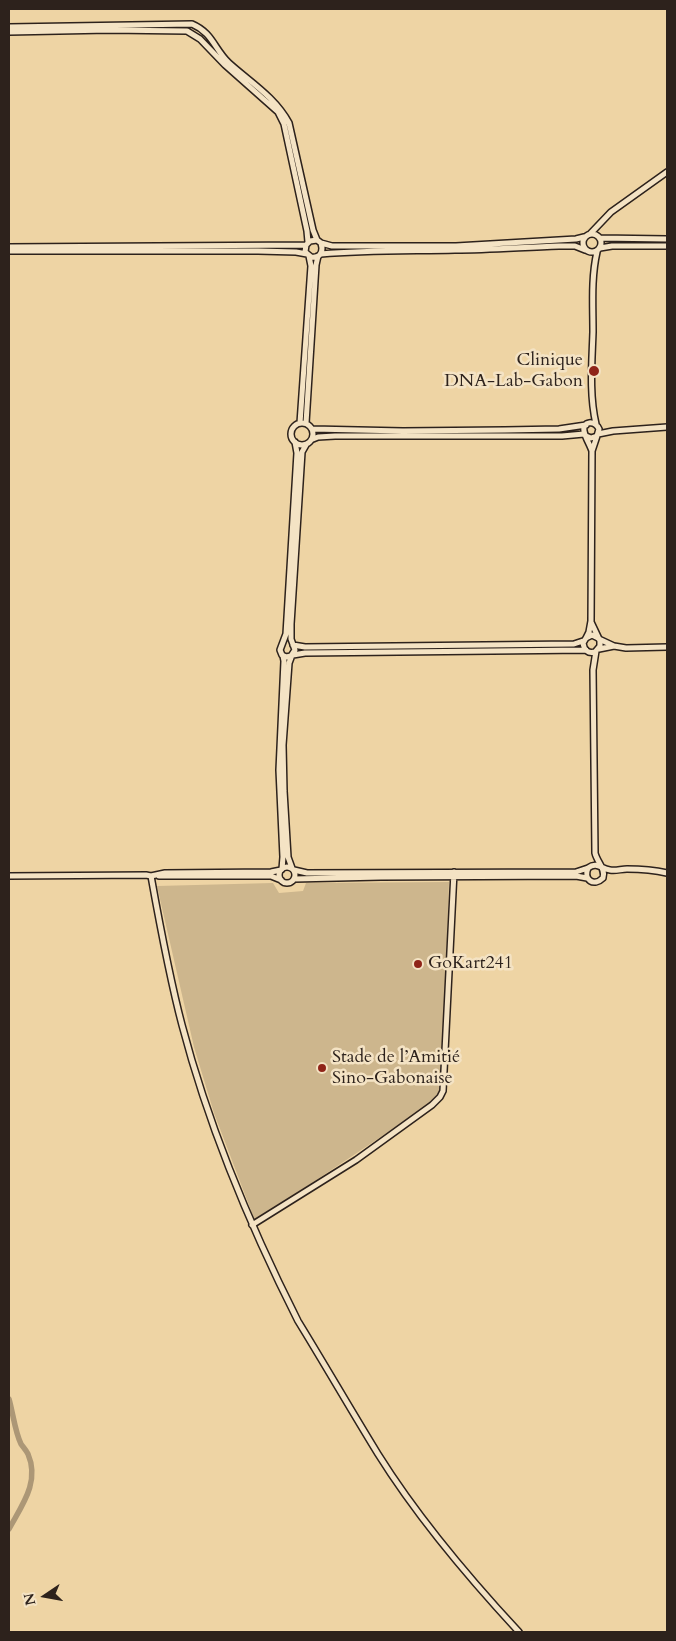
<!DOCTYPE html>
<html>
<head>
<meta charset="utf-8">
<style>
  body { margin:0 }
  #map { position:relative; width:676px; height:1641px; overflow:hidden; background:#eed4a4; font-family:Cardo,serif }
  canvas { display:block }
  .frame { position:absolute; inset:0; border:10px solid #2d221c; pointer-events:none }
  .north { position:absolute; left:20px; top:1571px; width:50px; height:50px; -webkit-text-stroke:4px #f4e3c4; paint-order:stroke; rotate:258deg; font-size:14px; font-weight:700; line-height:20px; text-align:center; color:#2d221c }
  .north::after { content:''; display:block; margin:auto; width:18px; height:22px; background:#2d221c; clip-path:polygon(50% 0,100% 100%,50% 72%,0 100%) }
</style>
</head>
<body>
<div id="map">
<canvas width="676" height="1641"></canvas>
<div class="frame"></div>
<div class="north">N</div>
</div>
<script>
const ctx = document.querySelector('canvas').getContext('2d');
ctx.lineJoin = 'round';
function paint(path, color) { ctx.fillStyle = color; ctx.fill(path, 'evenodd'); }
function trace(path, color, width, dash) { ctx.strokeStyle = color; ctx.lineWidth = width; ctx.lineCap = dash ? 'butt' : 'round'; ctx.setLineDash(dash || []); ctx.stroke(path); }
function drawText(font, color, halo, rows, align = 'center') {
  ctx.font = font + ' Cardo,serif'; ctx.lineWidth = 5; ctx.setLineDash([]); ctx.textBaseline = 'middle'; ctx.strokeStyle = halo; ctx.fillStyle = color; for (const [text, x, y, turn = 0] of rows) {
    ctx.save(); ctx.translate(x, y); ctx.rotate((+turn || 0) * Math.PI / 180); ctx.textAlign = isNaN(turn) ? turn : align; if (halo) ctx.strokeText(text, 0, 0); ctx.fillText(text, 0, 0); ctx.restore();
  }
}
const green = new Path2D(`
  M 449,882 L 442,1088 L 438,1096 L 433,1102 L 255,1221 L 214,1113 L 194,1047 L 157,886 L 273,883 L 279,893 L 303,891 L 306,883 Z`);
const river = new Path2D(`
  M 9,1399 C 13,1413 15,1432 21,1444 C 23,1447 26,1450 28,1454 C 40,1482 22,1505 9,1529`);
const secondary = new Path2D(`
  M 9,27 L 192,24 C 213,33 214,49 229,63 C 250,82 275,97 289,123 L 313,230 L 317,240 L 321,243 L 322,248 C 322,255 318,258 311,257 L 305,252 L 306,245 L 310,241 L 317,240
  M 9,32 L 109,30 L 187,31 L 200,39 L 225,65 L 278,112 L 284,124 L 307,231 L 308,242
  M583 243a9 9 0 1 1 18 0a9 9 0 1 1-18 0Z
  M 590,234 L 611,212 L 667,172
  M 600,238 L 667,239
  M 321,243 L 332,246 L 456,246 L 576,239 L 584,237
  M 9,247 L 306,245
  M 600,248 L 612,246 L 667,246
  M 9,251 L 258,251 L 296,252 L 307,254
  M 321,254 C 366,250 411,251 455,250 C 490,250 525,247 559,246 L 575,246 L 585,250
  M291 434a11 11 0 1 1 22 0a11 11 0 1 1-22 0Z
  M 300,423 L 311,266 L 309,256
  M 306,423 L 316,265 L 318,256
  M 596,424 C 589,394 592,362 593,332 C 593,305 591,278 597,252
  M 313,429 L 403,431 L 505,430 L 559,429 L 586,425
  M 598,434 L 613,431 L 667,427
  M 586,436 L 591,438 L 597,436 L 599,429 C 595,420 582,421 584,431 C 585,437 590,445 592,451
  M 313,439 L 318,437 L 335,436 L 562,436 L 584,434
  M 295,442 L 297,453 L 286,634 L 280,650 L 282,655 L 286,657 L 291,656 L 295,650 L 291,639 L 291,624 L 302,452 L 306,445
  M 591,622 L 600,641 L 600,646 L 595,652 C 588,654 584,650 583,643 L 586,638 L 592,635 L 598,638
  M 586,638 L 589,632 L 591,621 L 592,451 L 597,436
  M 599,639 L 614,646 L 626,648 L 667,647
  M 293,645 L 305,647 L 574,644 L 583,641
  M 599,649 L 614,646
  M 596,651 L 593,670 L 595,853 C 597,862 606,869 603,878 C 594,887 583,880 588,868 C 597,861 601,869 610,870 C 616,871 621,869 627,869 C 640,869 654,870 667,873
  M 292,655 L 289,663 L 283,745 L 284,791 L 288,857 L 292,868
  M 293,655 L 305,653 L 586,650
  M279 875a8 8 0 1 1 16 0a8 8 0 1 1-16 0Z
  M 282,869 L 283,857 L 279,770 L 284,661 L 283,656
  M 294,870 L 307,873 L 576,872 L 588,868
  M 9,876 L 146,875 L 151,876 L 165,873 L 271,872 L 281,870
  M 151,876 C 160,926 169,976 182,1025 C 209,1128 250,1226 298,1321 C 325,1365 351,1410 378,1454 C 418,1518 468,1577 519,1632
  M 159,876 L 271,876 L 281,880
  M 294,879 L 381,877 L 576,876 L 587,878
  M 252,1225 L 356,1160 L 432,1105 L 440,1097 L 443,1091 L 454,872`);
const markers = [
  [594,371,6,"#8f2418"],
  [418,964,5,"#8f2418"],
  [322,1068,5,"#8f2418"]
];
const poiNames = [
  ["Clinique",583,361,"right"],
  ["DNA-Lab-Gabon",583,382,"right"],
  ["GoKart241",428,964],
  ["Stade de l’Amitié",332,1058],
  ["Sino-Gabonaise",332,1079]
];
paint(green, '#cdb68d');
trace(river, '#ac9776', 5.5);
trace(secondary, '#2d221c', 8);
trace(secondary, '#f4e3c4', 5);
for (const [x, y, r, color] of markers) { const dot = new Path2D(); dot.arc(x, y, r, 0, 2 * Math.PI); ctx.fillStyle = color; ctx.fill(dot); trace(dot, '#f4e3c4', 2); }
drawText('18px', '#2d221c', '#f4e3c4', poiNames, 'left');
</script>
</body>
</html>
